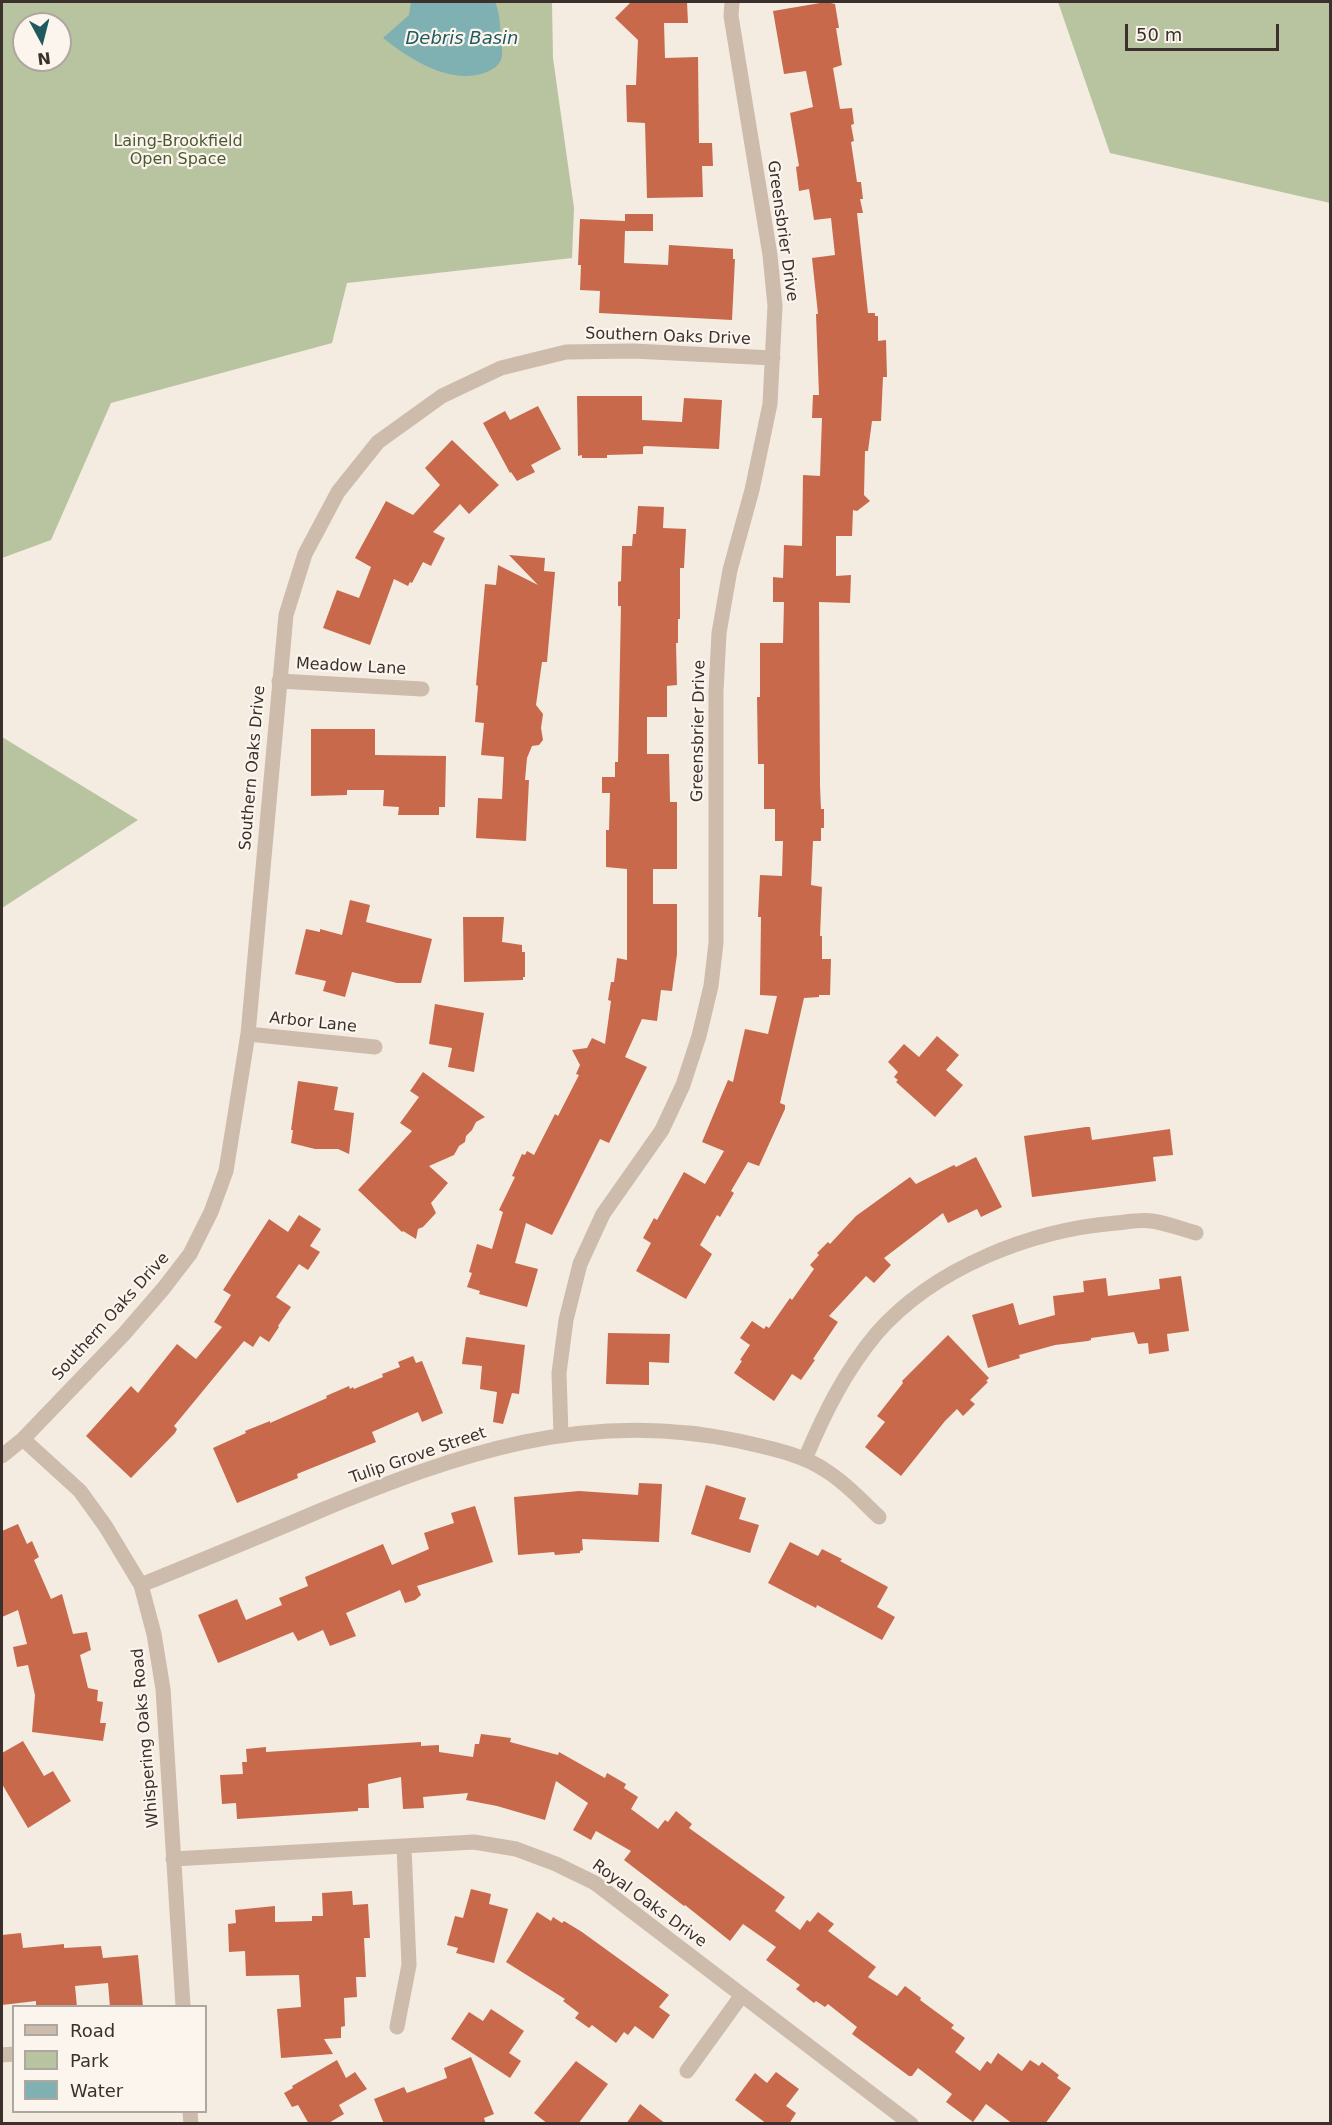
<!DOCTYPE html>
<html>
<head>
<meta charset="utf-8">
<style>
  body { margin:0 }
  #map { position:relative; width:1332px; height:2125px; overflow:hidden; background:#f4ebe1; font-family:"DejaVu Sans",sans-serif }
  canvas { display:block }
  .frame { position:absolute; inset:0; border:3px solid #3b302b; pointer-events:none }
  .legend { position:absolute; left:12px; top:2005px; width:195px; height:108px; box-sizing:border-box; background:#fbf5ee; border:2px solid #aea6a0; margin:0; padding:8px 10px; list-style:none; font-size:18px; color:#3b302b }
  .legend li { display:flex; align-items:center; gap:12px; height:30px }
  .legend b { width:30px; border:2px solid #aea6a0 }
  .north { position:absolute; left:12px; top:12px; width:60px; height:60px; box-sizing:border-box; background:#fbf5ee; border:2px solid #aea6a0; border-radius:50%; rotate:173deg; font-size:16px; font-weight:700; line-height:24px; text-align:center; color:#3b302b }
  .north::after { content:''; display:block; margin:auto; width:21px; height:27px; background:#1f5a5e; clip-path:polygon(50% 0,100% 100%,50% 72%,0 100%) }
  .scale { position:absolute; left:1125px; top:24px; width:154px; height:27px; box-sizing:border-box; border:3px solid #3b302b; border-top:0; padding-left:8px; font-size:18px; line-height:21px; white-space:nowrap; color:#3b302b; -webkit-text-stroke:4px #fbf5ee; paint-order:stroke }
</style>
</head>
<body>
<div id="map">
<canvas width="1332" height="2125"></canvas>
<div class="frame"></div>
<ul class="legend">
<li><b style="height:8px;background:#cdbbac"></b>Road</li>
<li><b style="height:16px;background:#b8c4a0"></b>Park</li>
<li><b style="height:16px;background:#7fb0b2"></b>Water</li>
</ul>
<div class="north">N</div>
<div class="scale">50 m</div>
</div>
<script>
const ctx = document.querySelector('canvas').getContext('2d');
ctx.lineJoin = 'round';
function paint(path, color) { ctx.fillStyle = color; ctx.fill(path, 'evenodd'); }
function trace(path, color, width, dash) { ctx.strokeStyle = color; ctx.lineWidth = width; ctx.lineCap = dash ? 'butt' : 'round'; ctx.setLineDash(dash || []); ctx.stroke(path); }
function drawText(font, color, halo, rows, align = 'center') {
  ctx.font = font + ' "DejaVu Sans",sans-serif'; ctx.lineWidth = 4.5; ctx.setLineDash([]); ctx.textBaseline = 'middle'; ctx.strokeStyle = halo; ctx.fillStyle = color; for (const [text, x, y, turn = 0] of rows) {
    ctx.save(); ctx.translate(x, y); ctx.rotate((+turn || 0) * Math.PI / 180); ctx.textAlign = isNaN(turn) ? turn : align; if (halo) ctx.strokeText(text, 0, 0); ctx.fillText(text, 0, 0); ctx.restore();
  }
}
const green = new Path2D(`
  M 2,2 L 552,2 L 553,58 L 574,208 L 572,258 L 347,283 L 332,343 L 111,403 L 51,540 L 2,558 ZM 24,24 L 60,24 L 60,60 L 24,60 Z
  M 1058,2 L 1330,2 L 1330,203 L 1110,153 Z
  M 2,737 L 138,820 L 2,908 Z`);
const water = new Path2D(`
  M 411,2 L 495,2 C 500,13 500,25 501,38 C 501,43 503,51 502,56 C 501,64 494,69 487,72 C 451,86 411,60 383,38 L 409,15 Z`);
const building = new Path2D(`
  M 631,2 L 687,2 L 688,23 L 664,23 L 665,58 L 698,57 L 699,143 L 712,143 L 713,166 L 702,166 L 703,197 L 647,198 L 645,123 L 627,122 L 626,85 L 636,85 L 638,40 L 615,18 Z
  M 826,2 L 835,4 L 839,28 L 836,28 L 842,65 L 833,68 L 840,109 L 852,108 L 854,124 L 851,125 L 854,141 L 851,142 L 857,182 L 861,182 L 863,199 L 860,199 L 863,213 L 857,213 L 868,313 L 875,313 L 875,316 L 878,316 L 878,341 L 886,340 L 887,377 L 883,377 L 881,421 L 872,421 L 868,451 L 865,451 L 864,495 L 870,501 L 857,511 L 853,510 L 852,536 L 836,536 L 836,576 L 851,575 L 850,603 L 819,602 L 820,786 L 821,809 L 824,809 L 824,828 L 821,828 L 821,841 L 813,841 L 811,885 L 822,887 L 820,936 L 822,936 L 822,959 L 831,959 L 830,995 L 819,995 L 819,997 L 804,998 L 780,1103 L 785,1105 L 785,1109 L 759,1166 L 748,1162 L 731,1191 L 734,1193 L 720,1217 L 717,1215 L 700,1245 L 712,1254 L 686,1299 L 636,1271 L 651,1243 L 643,1238 L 654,1218 L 657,1220 L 684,1172 L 705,1184 L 724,1151 L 702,1142 L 728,1080 L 733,1082 L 745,1029 L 768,1034 L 777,996 L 760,995 L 761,917 L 758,917 L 760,875 L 782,876 L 783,841 L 775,841 L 775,809 L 764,809 L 764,764 L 758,764 L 757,697 L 760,697 L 760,643 L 783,643 L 784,602 L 773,602 L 773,577 L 783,578 L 784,545 L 802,546 L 803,475 L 820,476 L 822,418 L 812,418 L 813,395 L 819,395 L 816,314 L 818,314 L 812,258 L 835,255 L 831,218 L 814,220 L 809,189 L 799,191 L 796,167 L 799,166 L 790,113 L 813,107 L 806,71 L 784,74 L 773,11 Z
  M 625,214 L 653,214 L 653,231 L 625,231 L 624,263 L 668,265 L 669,245 L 733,249 L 733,259 L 735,259 L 732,320 L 599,313 L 600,291 L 580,290 L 581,265 L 578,265 L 580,219 L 625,221 Z
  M 577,396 L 642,396 L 642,420 L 682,422 L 684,398 L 722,400 L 719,449 L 645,446 L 643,447 L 643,454 L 607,455 L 607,458 L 582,458 L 582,455 L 578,456 Z
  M 538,406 L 561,449 L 531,465 L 535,472 L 517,481 L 511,472 L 510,473 L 483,423 L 505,411 L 510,420 Z
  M 452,440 L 499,485 L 469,514 L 460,504 L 433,532 L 445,538 L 431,566 L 423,562 L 412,583 L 410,582 L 408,586 L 394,579 L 370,645 L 323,628 L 337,590 L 359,598 L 371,567 L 355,558 L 386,501 L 413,515 L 440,485 L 425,468 Z
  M 638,506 L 664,507 L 663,528 L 686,529 L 684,568 L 680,568 L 680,619 L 678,619 L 678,643 L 676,643 L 677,685 L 667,686 L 667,717 L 647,717 L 647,754 L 669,754 L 670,802 L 677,802 L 677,869 L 653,869 L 653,904 L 677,904 L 677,954 L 672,991 L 661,990 L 657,1021 L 642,1019 L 625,1057 L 647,1067 L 609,1143 L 600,1139 L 552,1235 L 526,1223 L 515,1263 L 538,1269 L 527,1307 L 479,1294 L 480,1291 L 467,1287 L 472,1273 L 469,1272 L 477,1244 L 492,1249 L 503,1212 L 499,1210 L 515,1177 L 512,1176 L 522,1154 L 525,1155 L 527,1151 L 534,1155 L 555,1114 L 558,1116 L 579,1075 L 576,1074 L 580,1065 L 572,1050 L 587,1048 L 592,1038 L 605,1044 L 611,1001 L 608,1000 L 611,982 L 614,982 L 617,958 L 627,960 L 627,869 L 606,867 L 606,830 L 609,830 L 610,793 L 602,793 L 602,777 L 615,777 L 615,762 L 618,762 L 621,606 L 618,606 L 618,582 L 621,581 L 622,546 L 632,546 L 633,534 L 636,534 Z
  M 509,555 L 545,558 L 544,571 L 555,572 L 547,662 L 542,662 L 536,705 L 543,714 L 541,728 L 543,740 L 539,745 L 532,746 L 527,758 L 525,780 L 529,780 L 526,841 L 476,838 L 478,798 L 502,799 L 504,757 L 481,755 L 484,723 L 475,722 L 478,686 L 476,685 L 485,584 L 496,585 L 498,565 L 538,585 Z
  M 311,729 L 375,729 L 375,755 L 446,756 L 445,807 L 439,807 L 439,815 L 398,815 L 399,807 L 383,806 L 384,790 L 347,790 L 347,795 L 311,796 Z
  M 350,900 L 370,905 L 366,922 L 432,939 L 421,983 L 397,983 L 352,972 L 345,997 L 323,991 L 326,981 L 295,974 L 306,929 L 320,932 L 320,929 L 342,935 Z
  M 463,917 L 504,917 L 502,942 L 522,945 L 522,952 L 525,952 L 525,977 L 523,977 L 523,980 L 464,982 Z
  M 435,1004 L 484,1013 L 474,1072 L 448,1067 L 452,1048 L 429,1044 Z
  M 937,1036 L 959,1055 L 946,1070 L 963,1085 L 935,1117 L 896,1082 L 898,1080 L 894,1077 L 898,1072 L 888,1062 L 904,1044 L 919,1057 Z
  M 423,1072 L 485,1117 L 476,1122 L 472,1130 L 466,1136 L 465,1142 L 459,1146 L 454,1155 L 429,1166 L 448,1183 L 431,1203 L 436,1213 L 423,1227 L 418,1229 L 416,1239 L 403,1231 L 402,1232 L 358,1190 L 412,1131 L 400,1123 L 419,1097 L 410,1091 Z
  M 298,1081 L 338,1087 L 334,1110 L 354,1113 L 349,1154 L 338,1149 L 315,1149 L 291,1143 L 293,1130 L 291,1130 Z
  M 1086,1127 L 1090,1127 L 1092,1140 L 1170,1129 L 1173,1155 L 1153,1157 L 1156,1181 L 1032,1197 L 1024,1136 Z
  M 976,1157 L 1002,1207 L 981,1217 L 977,1209 L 948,1223 L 943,1213 L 884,1258 L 891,1265 L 874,1283 L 866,1276 L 829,1316 L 838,1322 L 813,1359 L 815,1360 L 801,1380 L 792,1374 L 774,1401 L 734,1373 L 742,1361 L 740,1360 L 750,1345 L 740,1338 L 752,1321 L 764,1329 L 766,1326 L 769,1328 L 790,1298 L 792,1300 L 814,1269 L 810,1265 L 819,1255 L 817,1253 L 828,1242 L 830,1244 L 856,1216 L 910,1177 L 916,1184 L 954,1165 L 956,1167 Z
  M 299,1215 L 321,1229 L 310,1246 L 320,1252 L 308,1270 L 299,1264 L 276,1297 L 291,1307 L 278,1326 L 279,1327 L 269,1342 L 260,1336 L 253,1347 L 244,1341 L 174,1426 L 177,1429 L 175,1433 L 131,1478 L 86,1436 L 131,1386 L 138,1393 L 177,1344 L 196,1359 L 222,1327 L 214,1322 L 231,1295 L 223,1290 L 269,1219 L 288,1232 Z
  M 1181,1276 L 1189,1331 L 1167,1334 L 1169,1351 L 1149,1354 L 1148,1343 L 1138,1344 L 1134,1332 L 1091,1338 L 1091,1340 L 1088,1341 L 1055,1345 L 1019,1355 L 1020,1358 L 988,1368 L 972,1315 L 1013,1303 L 1019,1325 L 1055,1315 L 1053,1296 L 1084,1292 L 1083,1281 L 1106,1278 L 1108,1296 L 1160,1289 L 1159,1279 Z
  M 608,1333 L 670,1334 L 669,1363 L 649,1362 L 649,1385 L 606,1384 Z
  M 948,1335 L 989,1378 L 986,1381 L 988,1382 L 970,1400 L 975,1404 L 963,1416 L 957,1409 L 945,1421 L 901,1476 L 865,1447 L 885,1422 L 877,1416 L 903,1383 L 902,1381 Z
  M 466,1337 L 525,1345 L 519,1394 L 512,1393 L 503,1424 L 493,1422 L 497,1392 L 480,1389 L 482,1366 L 462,1364 Z
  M 413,1356 L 416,1363 L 422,1361 L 443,1413 L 422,1422 L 418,1412 L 372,1432 L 376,1442 L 297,1474 L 298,1478 L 237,1503 L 213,1448 L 246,1433 L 245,1431 L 270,1421 L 270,1423 L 327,1398 L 326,1396 L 349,1386 L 350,1389 L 353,1387 L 354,1389 L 383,1377 L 382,1374 L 400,1367 L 398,1362 Z
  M 639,1483 L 662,1484 L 659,1542 L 582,1539 L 583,1550 L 580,1551 L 580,1553 L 555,1555 L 554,1552 L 518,1555 L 514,1497 L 579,1491 L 638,1495 Z
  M 706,1485 L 746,1498 L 739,1519 L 759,1525 L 750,1553 L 691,1534 Z
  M 475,1506 L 493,1562 L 417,1586 L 421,1595 L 415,1600 L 405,1603 L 400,1590 L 346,1613 L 356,1636 L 330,1646 L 323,1630 L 298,1641 L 293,1632 L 218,1663 L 198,1615 L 237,1599 L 246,1620 L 282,1605 L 279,1598 L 308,1586 L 305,1577 L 383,1544 L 392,1565 L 429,1549 L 424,1533 L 454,1523 L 451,1513 Z
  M 18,1524 L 27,1544 L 32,1541 L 39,1557 L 34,1560 L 51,1599 L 62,1594 L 73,1634 L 87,1632 L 91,1650 L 80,1655 L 88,1688 L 98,1690 L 97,1701 L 103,1702 L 100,1723 L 106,1723 L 103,1741 L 32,1732 L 35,1695 L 28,1665 L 17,1667 L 13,1647 L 27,1644 L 18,1610 L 2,1617 L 2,1531 Z
  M 790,1542 L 818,1556 L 822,1549 L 842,1559 L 840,1561 L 888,1587 L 877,1607 L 895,1617 L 882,1640 L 817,1605 L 816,1608 L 768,1583 Z
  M 481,1734 L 511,1738 L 510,1742 L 558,1755 L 559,1752 L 605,1778 L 607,1773 L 626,1784 L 624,1788 L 638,1797 L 631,1809 L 658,1829 L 665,1820 L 668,1822 L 676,1811 L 692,1824 L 689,1828 L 785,1897 L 775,1911 L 800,1930 L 807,1920 L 810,1922 L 818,1912 L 834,1924 L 828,1931 L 876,1967 L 868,1977 L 897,1996 L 905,1986 L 921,1998 L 920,2000 L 954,2025 L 951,2028 L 965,2038 L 955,2052 L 980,2071 L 987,2061 L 991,2064 L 998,2053 L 1022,2071 L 1030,2060 L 1039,2066 L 1042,2062 L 1059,2075 L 1057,2078 L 1071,2088 L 1045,2124 L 1013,2124 L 986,2104 L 973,2122 L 946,2102 L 952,2094 L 918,2068 L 912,2076 L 909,2076 L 852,2034 L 857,2027 L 828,2004 L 825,2007 L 816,2001 L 814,2003 L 796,1989 L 800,1985 L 766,1960 L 776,1947 L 743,1924 L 730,1941 L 685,1905 L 684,1906 L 624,1860 L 631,1851 L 596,1831 L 591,1840 L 573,1830 L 588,1803 L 556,1781 L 545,1820 L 497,1806 L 466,1800 L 468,1793 L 423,1797 L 424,1808 L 403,1809 L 401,1777 L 368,1784 L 369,1808 L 358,1808 L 358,1811 L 237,1819 L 236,1803 L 222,1804 L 220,1775 L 243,1774 L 242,1762 L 247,1762 L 246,1749 L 266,1747 L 266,1752 L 421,1742 L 421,1746 L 439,1745 L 439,1752 L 473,1757 L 475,1744 L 479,1744 Z
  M 23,1741 L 44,1776 L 53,1771 L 71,1801 L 28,1828 L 2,1784 L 2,1753 Z
  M 471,1889 L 491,1894 L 489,1904 L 508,1909 L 494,1963 L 456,1953 L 458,1948 L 447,1945 L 455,1916 L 463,1918 Z
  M 352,1891 L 353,1905 L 368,1904 L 370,1938 L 364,1938 L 366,1977 L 356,1977 L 357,1997 L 344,1998 L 345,2026 L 341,2027 L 341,2038 L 324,2039 L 333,2054 L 281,2058 L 277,2009 L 301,2007 L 299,1975 L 246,1976 L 245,1951 L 229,1952 L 228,1924 L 236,1923 L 235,1910 L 275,1906 L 275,1922 L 312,1921 L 312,1916 L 323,1916 L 322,1893 Z
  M 537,1912 L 551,1921 L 553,1917 L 562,1923 L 564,1921 L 582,1932 L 669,1995 L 659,2007 L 670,2015 L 653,2039 L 635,2026 L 628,2035 L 624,2032 L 616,2043 L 592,2025 L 589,2028 L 575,2018 L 579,2013 L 563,2001 L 565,1999 L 506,1962 Z
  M 21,1933 L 23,1948 L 64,1944 L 64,1948 L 101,1946 L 103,1958 L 138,1955 L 143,2007 L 110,2007 L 108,1983 L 75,1986 L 77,2007 L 36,2007 L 36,2001 L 2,2005 L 2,1935 Z
  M 491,2009 L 524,2031 L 509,2053 L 521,2061 L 510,2078 L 451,2039 L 469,2012 L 483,2021 Z
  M 471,2057 L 494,2114 L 484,2118 L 486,2124 L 384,2124 L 374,2099 L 404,2087 L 407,2093 L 447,2078 L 444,2068 Z
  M 337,2060 L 346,2078 L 355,2072 L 367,2089 L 339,2105 L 344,2114 L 327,2124 L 309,2124 L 298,2105 L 292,2107 L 284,2093 L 293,2088 L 292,2086 Z
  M 576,2061 L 608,2084 L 578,2124 L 548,2124 L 534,2113 Z
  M 776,2072 L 799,2089 L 786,2106 L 796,2113 L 789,2124 L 767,2124 L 735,2100 L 755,2073 L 767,2083 Z
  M 640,2104 L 666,2124 L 626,2124 Z`);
const street = new Path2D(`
  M 279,681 L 422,689
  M 248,1034 L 375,1047
  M 561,1435 L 559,1373 L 566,1320 L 580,1264 L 603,1214 L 662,1130 L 683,1085 L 699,1036 L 711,986 L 716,943 L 716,691 L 719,633 L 730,570 L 752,490 L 770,404 L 775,306 L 770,255 L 731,16 L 732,2
  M 23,1439 L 80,1491 L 106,1527 L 141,1585 L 154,1634 L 163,1689 L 183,2006
  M 2,1456 L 23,1439 L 124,1334 L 163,1289 L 190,1254 L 211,1212 L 226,1171 L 248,1034 L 286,615 L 305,554 L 338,492 L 378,442 L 442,396 L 501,368 L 566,352 L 633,351 L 773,358
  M 805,1459 C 824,1414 845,1371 877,1333 C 934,1268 1031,1230 1116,1223 C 1127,1222 1141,1219 1152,1221 C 1166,1223 1182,1229 1196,1233
  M 141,1585 C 200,1561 259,1537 317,1512 C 457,1454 585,1408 739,1441 C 769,1448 803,1454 828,1472 C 847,1484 863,1502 879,1517
  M 173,1859 L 474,1842 L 516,1849 L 556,1864 L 595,1883 L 911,2124
  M 397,2027 L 409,1965 L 404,1846
  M 2,2055 L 14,2054
  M 687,2071 L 742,1995
  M 190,2112 L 191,2124`);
const parkNames = [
  ["Laing-Brookfield",178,142],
  ["Open Space",178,160]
];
const streetNames = [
  ["Greensbrier Drive",782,231,82],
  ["Southern Oaks Drive",668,337,2],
  ["Meadow Lane",351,667,3],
  ["Greensbrier Drive",699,731,-89],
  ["Southern Oaks Drive",253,768,-85],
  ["Arbor Lane",313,1023,6],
  ["Southern Oaks Drive",111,1317,-48],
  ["Tulip Grove Street",418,1456,-19],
  ["Whispering Oaks Road",146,1738,-95],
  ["Royal Oaks Drive",649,1904,36]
];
const waterNames = [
  ["Debris Basin",462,39]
];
paint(green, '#b8c4a0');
paint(water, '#7fb0b2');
paint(building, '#c8694b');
trace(street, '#cdbbac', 15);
drawText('16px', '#4a5a2e', '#fbf5ee', parkNames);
drawText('16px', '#3b302b', '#fbf5ee', streetNames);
drawText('italic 18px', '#1f5a5e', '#fbf5ee', waterNames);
</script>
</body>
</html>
